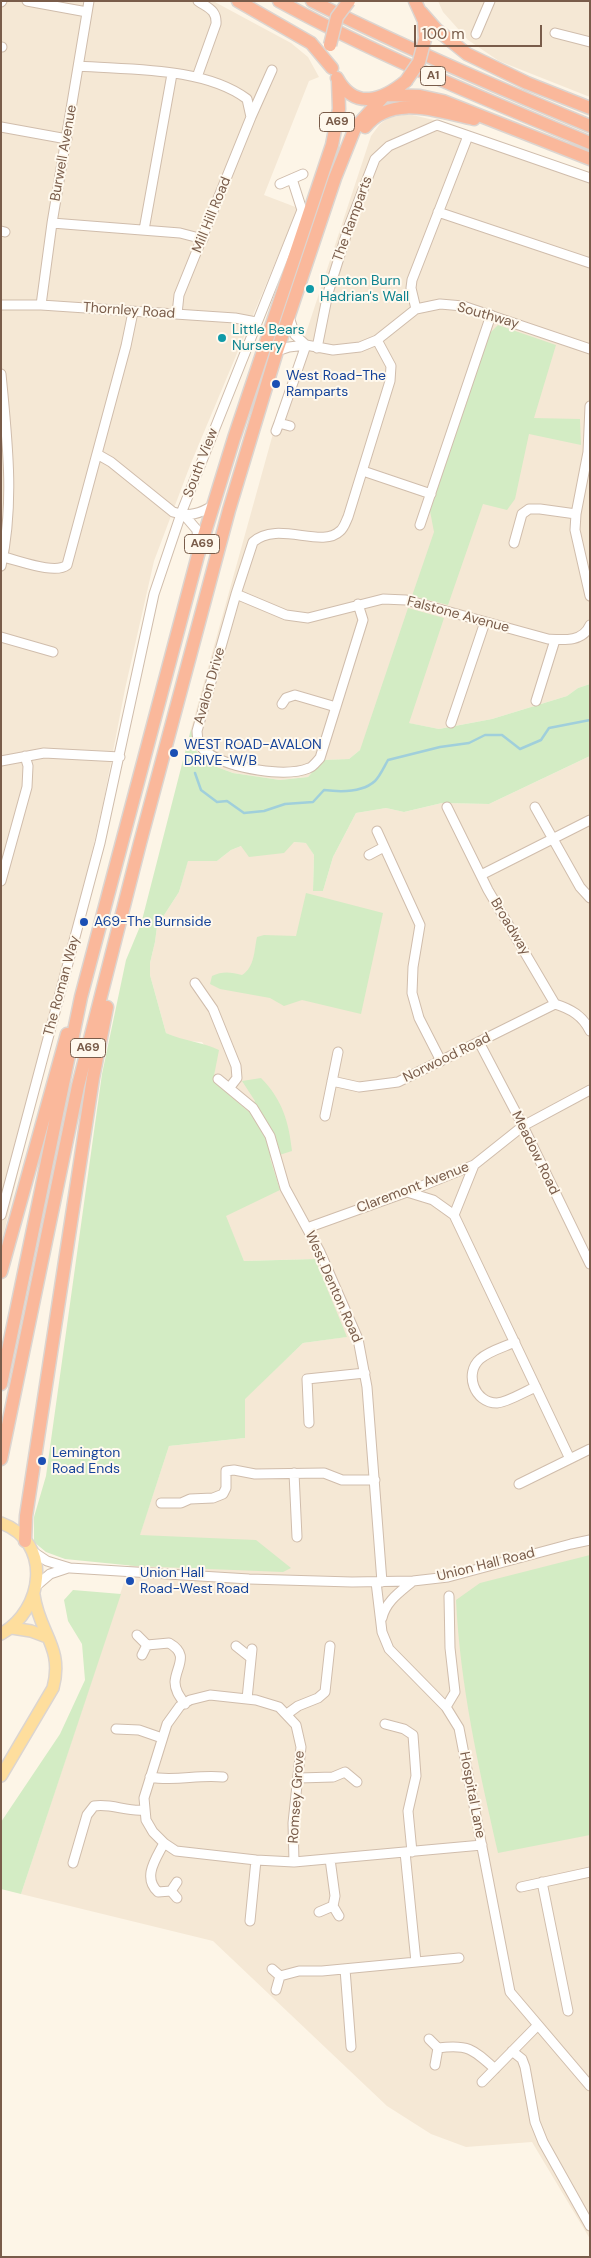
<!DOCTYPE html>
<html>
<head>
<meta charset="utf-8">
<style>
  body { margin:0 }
  #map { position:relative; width:591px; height:2258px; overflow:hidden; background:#fdf5e7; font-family:"DM Sans",sans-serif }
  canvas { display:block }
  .frame { position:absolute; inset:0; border:2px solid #795c4a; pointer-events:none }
  .scale { position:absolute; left:414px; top:25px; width:128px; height:22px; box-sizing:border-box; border:2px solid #795c4a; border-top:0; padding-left:6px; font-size:15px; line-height:18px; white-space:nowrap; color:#795c4a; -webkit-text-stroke:4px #fff9ee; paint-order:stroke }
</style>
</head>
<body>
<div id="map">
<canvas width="591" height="2258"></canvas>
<div class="frame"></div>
<div class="scale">100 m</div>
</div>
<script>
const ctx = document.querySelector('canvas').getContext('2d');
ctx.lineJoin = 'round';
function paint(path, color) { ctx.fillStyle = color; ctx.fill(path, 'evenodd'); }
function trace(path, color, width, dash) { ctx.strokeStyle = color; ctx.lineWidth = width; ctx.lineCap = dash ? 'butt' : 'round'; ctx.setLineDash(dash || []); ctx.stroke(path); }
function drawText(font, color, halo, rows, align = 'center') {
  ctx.font = font + ' "DM Sans",sans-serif'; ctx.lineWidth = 4; ctx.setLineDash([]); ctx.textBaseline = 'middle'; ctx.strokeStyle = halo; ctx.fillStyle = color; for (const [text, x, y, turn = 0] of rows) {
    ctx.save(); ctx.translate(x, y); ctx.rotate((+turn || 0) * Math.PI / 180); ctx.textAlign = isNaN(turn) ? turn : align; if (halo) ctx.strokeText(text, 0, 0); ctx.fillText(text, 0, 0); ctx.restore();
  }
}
const residential = new Path2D(`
  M 1,1 L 213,1 L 291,43 L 308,57 L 319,77 L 309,81 L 264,195 L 298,208 L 191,463 L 154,561 L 125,689 L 103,804 L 1,1246 Z
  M 438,1 L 590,1 L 590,97 L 499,61 L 468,40 L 443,12 Z
  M 408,114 L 438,121 L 590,173 L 590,569 L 587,569 L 590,582 L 590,684 L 578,688 L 567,696 L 492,719 L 439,729 L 408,723 L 360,750 L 349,759 L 323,760 L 308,777 L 280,780 L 233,773 L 206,763 L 194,748 L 191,729 L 274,430 L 371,136 L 380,124 L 388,118 Z
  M 590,756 L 590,2239 L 532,2142 L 466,2147 L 431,2134 L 387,2106 L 213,1941 L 21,1894 L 169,1446 L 245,1438 L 244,1399 L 303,1343 L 346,1337 L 315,1259 L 244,1261 L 225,1216 L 248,1112 L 213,1081 L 216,1061 L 202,1042 L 183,1041 L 166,1033 L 150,975 L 150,963 L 155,942 L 157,926 L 179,892 L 188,860 L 217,861 L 231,850 L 241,846 L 294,842 L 307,843 L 314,855 L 313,891 L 323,891 L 333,857 L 356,813 L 386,808 L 404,812 L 442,803 L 489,804 Z`);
const green = new Path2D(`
  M 498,325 L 556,345 L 534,418 L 580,419 L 581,445 L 529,434 L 515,499 L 507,510 L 483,504 L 448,605 L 412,596 L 434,532 L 430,511 L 490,333 Z
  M 408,608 L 444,618 L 409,723 L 439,729 L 492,719 L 567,696 L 578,688 L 590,684 L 590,756 L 489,804 L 442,803 L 404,812 L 386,808 L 356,813 L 333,857 L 323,891 L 313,891 L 314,855 L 306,843 L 294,842 L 284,853 L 249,857 L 241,846 L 231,850 L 217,861 L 188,861 L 179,892 L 157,926 L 155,942 L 150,963 L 150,975 L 166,1033 C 184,1041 202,1042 219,1050 L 213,1081 L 248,1111 L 255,1101 L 242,1081 L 261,1078 C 282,1099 289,1122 292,1151 L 270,1158 L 280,1190 L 226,1216 L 244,1261 L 315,1259 L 347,1337 L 303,1343 L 245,1399 L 245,1438 L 169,1446 L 140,1535 L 256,1540 L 291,1568 L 283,1572 L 135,1566 L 65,1559 L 46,1552 L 34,1542 L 34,1517 L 46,1476 L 102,1074 L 126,960 L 141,924 L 191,729 L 194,748 L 206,763 L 233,773 L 280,780 L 308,777 L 323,760 L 349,759 L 360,750 Z
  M 306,893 L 383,913 L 361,1014 L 302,1000 L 284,1006 L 270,998 L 220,989 L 210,984 L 212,976 C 222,971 231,972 242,975 C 255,967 254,950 257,937 L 264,935 L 296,936 Z
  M 590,1555 L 590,1835 L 498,1853 C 479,1769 460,1686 456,1600 L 480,1583 Z
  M 73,1590 L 121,1594 L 21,1894 L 1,1889 L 1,1822 L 60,1734 L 85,1680 L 82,1644 L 68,1621 L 64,1600 Z`);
const stream = new Path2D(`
  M 195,773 L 201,790 L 217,802 L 227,801 L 244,813 L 264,811 L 285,804 L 313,802 L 324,790 C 340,792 362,793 375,781 C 380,776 384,767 388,760 L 440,747 L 469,743 L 485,735 L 502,735 L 520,749 L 541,740 L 549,728 L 590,720`);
const minor = new Path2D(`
  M 27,1 L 87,12
  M 1,2 L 2,1
  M 555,33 L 590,42
  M 476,34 L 490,1
  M 1,47 L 2,47
  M 79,66 C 131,70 204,67 247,99 L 251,117
  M 197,77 L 216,24 C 217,10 208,8 198,1
  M 1,127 L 67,139
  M 280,184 L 303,174
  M 438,212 L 590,263
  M 52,223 L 180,233 L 203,239
  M 144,230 L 172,74
  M 1,231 L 5,232
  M 1,305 L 41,305 L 235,318 L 256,322
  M 41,305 L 52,223 L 89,1
  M 416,309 L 411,288 L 412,280 L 468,136
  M 177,314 L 179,295 L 251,117 L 272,70
  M 289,317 L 295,335 L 306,345
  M 317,348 L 328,293 L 349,226 L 375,159 L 389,146 L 437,125 L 590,178
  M 277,351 L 289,347 L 306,345 L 333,350 L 360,347 L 377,340 L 416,309 L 440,304 L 463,306 L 590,349
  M 1,374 C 7,438 15,502 1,566
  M 590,406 L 588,452 L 576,514 L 575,530 L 590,596
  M 279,423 L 306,345
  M 276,431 L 279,423 L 290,426
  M 97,454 L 111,462 L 173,512 C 189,517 200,514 214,505
  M 363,471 L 431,494
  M 185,516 L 197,530 L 198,546
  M 420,525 L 491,315
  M 514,543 L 522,514 L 529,509 L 540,509 L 576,514
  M 3,557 C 18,560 55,575 67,565 L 126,346 L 133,312
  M 236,594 L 286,615 L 308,618 L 383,599 L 406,600 L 548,639 C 564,640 583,642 590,625
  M 358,604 L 363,620 L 320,758 C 317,761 313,767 309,768 C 285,778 231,768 209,754 C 201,749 197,741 197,731 L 236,594 L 253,542 C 277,520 322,549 340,531 C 344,528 346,521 348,517 L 390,381 L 391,366 L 377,340
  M 1,637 L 53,652
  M 536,701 L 555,640
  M 282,704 L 286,698 L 295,695 L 336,707
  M 451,723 L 485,622
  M 1,761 L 44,753 L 120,757
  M 447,807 L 488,890 L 555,1004 C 571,1009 583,1016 590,1031
  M 535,807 L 580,887 L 590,898
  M 377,831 L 420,925 L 413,967 L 412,993 L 419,1018 L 441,1061
  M 369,855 L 384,847
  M 481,875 L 590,820
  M 1,881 L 27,787 L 28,766 L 25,756
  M 195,983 L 213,1009 L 236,1066 L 237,1078 L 230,1087
  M 479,1042 L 523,1126 L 590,1264
  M 218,1079 L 253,1108 L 270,1136 L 285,1188 L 320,1252 L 358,1339 L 367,1387 L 382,1582
  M 332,1081 L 359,1087 L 398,1082 L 555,1004
  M 325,1116 L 338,1052
  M 407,1192 L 433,1200 L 454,1215 L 570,1459
  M 1,1215 L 100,843 L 154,594 L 182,511 L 302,210 L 292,179
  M 454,1215 L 474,1165
  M 307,1228 L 407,1192 L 474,1165 L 523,1126 L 590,1090
  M 515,1342 C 504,1347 489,1351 480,1359 C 464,1373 474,1403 497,1403 C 509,1402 525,1391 536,1387
  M 309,1423 L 307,1379 L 365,1373
  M 294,1473 L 297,1537
  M 519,1484 L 590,1449
  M 161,1503 L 181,1503 L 190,1499 L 213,1498 L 223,1494 L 226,1488 L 226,1471 L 234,1470 L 255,1474 L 324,1473 L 342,1480 L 375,1480
  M 32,1551 L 47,1561 L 70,1568 L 249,1579 L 352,1582 L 413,1581 L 448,1577 L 571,1544 L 590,1540
  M 376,1582 L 382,1632 L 389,1649 L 446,1707 L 459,1728 L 510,1992 L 590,2086
  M 36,1586 L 50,1574 L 68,1568
  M 382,1618 C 386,1601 400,1592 413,1581
  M 137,1635 L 147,1645 L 142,1655
  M 147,1645 L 169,1643 C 190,1655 176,1666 175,1682 C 175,1691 180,1697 185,1704
  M 236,1646 L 251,1658
  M 247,1699 L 252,1649
  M 446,1707 L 455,1692 L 450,1648 L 449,1596
  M 287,1714 L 298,1706 L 318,1698 L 325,1692 L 330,1646
  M 385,1724 L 404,1729 L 413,1735 L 416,1776 L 408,1811 L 412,1852
  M 116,1729 L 139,1730 L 162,1738
  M 150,1777 C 175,1782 198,1774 223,1777
  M 299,1778 L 333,1777 L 345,1772 L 357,1782
  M 164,1843 C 156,1859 142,1877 158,1892 L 171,1891
  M 405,1852 L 416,1962
  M 330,1859 L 335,1896 L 333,1906
  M 294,1862 L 293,1823 L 301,1747 L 296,1725 L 279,1707 L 256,1700 L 210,1695 L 190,1700 L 180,1706 L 167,1724 L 144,1798 L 146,1820 L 153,1832 L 164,1843 L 176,1851 L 256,1860 L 294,1862 L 482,1845
  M 73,1863 L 87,1815 L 94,1806 C 111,1803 127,1812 144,1810
  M 542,1882 L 568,2011
  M 521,1887 L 590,1872
  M 177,1898 L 171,1891 L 177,1882
  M 319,1912 L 333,1906 L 339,1916
  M 250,1921 L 256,1860
  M 272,1969 L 280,1976 L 276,1990
  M 345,1969 L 351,2047
  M 280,1976 L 299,1971 L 322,1971 L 459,1958
  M 429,2039 L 438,2048 L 435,2065
  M 438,2048 C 468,2044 473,2049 495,2069
  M 512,2051 L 522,2059 L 525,2067 L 535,2122 L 543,2142 L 590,2226
  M 482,2082 L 537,2026`);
const major = new Path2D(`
  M 1,1523 C 53,1542 44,1610 1,1634
  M 12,1628 L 31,1631 L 47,1637
  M 1,1776 L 53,1688 C 64,1647 39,1633 34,1595`);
const highway = new Path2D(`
  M 238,1 L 311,43 L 332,68
  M 279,1 C 379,56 485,99 590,143
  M 312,1 C 403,47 496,87 590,126
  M 415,1 L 424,21 L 425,39
  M 421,12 L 436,29 L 467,54 L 527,83 L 590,108
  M 337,78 C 355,111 383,100 406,81
  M 387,95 L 420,96 L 443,101 L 590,159
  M 365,127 C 392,93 439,112 474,119
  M 1,1272 L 67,1034
  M 1,1384 L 81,997 L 198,555 L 234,438 L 332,145 L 339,109 L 338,81
  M 1,1459 L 78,1086 L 140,843 L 229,510 L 277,351 L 335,178 L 355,128 L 383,97
  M 25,1541 L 26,1516 L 93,1078 L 107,1007`);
const highwayBridge = new Path2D(`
  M 330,45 L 337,17 L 349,1
  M 406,81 L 419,62 L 425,39`);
const markers = [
  [310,289,5,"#0f9aa8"],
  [222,338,5,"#0f9aa8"],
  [276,384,5,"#1a4fb4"],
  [174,753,5,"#1a4fb4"],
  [84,922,5,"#1a4fb4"],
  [42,1461,5,"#1a4fb4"],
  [130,1581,5,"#1a4fb4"]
];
const shields = [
  [433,76,25],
  [337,122,35],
  [202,544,35],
  [88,1048,35]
];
const shieldNames = [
  ["A1",433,76],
  ["A69",337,122],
  ["A69",202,544],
  ["A69",88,1048]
];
const streetNames = [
  ["Burwell Avenue",64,153,-80],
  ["Mill Hill Road",212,215,-68],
  ["The Ramparts",353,219,-70],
  ["Thornley Road",129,311,4],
  ["Southway",488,316,16],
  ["South View",201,463,-69],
  ["Falstone Avenue",458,615,15],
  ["Avalon Drive",210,686,-74],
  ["Broadway",510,927,59],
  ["The Roman Way",62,986,-75],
  ["Norwood Road",447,1058,-26],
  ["Meadow Road",535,1153,64],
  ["Claremont Avenue",413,1188,-21],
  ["West Denton Road",333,1287,66],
  ["Union Hall Road",486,1565,-14],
  ["Hospital Lane",472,1795,79],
  ["Romsey Grove",297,1797,-86]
];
const cultureNames = [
  ["Denton Burn",320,281],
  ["Hadrian's Wall",320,297],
  ["Little Bears",232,330],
  ["Nursery",232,346]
];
const transitNames = [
  ["West Road-The",286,376],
  ["Ramparts",286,392],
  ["WEST ROAD-AVALON",184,745],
  ["DRIVE-W/B",184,761],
  ["A69-The Burnside",94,922],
  ["Lemington",52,1453],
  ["Road Ends",52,1469],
  ["Union Hall",140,1573],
  ["Road-West Road",140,1589]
];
paint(residential, '#f5e8d5');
paint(green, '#d3ecc4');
trace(stream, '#a0cfdb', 2.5);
trace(minor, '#d0bdac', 11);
trace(major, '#dcd5d0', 14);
trace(highway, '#dcd5d0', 15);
trace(minor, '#fff', 9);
trace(major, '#fede9d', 11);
trace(highway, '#fab89b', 12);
trace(highwayBridge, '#dcd5d0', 15, []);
trace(highwayBridge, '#fab89b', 12);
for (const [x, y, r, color] of markers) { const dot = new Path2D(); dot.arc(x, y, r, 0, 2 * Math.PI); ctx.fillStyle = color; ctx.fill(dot); trace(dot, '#fff9ee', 2); }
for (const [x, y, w] of shields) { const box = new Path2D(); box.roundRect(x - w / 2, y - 9.5, w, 19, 4); ctx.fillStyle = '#fff9ee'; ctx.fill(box); trace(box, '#795c4a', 1); }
drawText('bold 12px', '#795c4a', null, shieldNames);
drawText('14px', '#795c4a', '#fff9ee', streetNames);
drawText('14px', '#0d838f', '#fff9ee', cultureNames, 'left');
drawText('14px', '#164399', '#fff9ee', transitNames, 'left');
</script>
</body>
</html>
